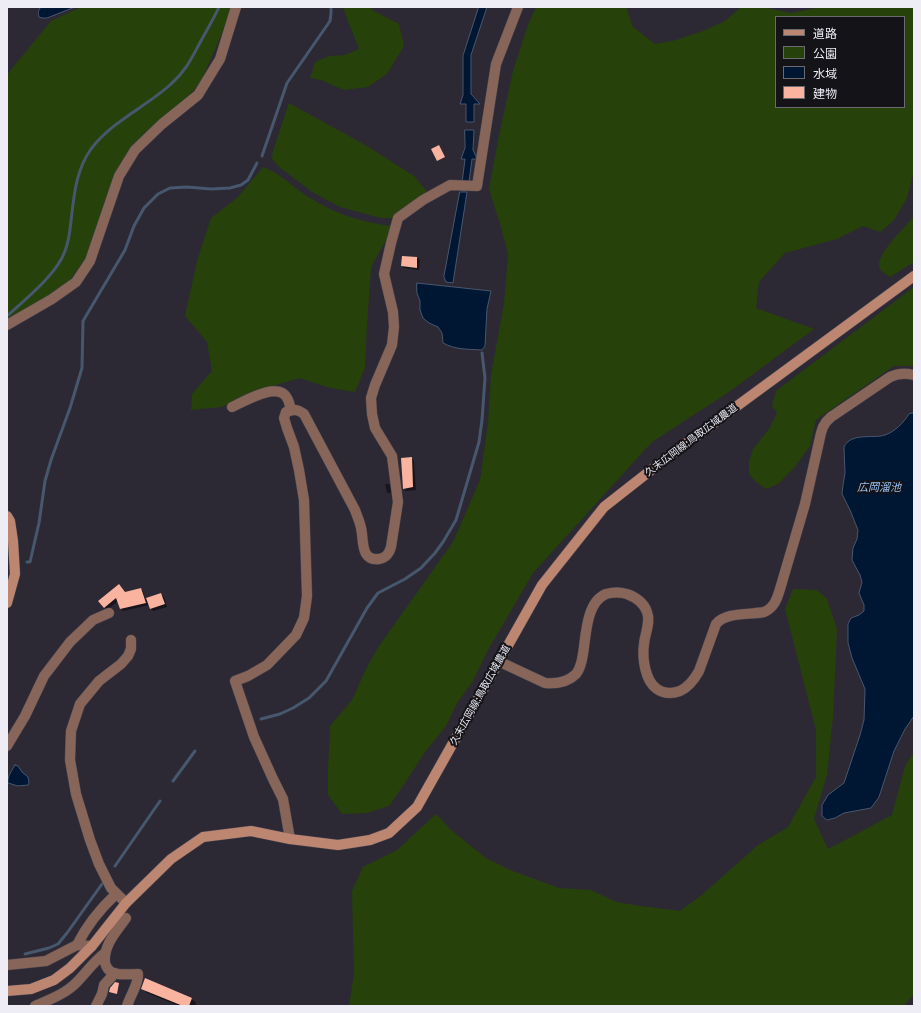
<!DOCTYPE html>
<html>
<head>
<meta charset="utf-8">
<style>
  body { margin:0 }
  #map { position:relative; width:921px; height:1013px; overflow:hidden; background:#2c2934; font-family:Lato,"Noto Sans JP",sans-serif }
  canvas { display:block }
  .frame { position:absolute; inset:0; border:8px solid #eeecf4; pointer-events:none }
  .legend { position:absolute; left:775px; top:16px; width:130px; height:92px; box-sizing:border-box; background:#141318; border:1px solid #6b6a70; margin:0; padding:5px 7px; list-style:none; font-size:12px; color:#eeecf4 }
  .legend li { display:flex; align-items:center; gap:8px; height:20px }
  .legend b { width:20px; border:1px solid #6b6a70 }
</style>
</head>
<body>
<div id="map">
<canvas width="921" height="1013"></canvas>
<div class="frame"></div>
<ul class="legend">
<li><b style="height:5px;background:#bd8671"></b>道路</li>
<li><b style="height:11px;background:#27410a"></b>公園</li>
<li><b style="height:11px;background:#001734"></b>水域</li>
<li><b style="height:11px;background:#f9b39f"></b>建物</li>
</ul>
</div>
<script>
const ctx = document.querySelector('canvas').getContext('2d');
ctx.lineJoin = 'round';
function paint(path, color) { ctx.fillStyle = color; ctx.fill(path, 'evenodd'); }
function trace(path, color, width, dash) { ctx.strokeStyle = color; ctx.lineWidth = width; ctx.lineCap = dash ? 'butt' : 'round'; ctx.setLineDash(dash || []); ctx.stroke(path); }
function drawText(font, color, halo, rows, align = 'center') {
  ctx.font = font + ' Lato,"Noto Sans JP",sans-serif'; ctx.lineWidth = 4; ctx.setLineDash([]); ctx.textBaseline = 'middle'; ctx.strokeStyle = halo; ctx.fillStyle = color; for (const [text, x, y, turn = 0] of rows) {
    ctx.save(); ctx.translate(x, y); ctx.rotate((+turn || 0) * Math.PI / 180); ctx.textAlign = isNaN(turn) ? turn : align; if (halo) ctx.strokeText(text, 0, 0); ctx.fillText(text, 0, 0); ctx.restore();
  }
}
const green = new Path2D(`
  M 81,7 L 231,7 L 222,33 L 203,77 L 195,89 L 180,106 L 135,144 L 126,155 L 115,174 L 86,258 L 69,281 L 58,290 L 7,320 L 7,75 L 14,66 L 51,21 Z
  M 344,7 L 371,7 L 372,10 L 399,24 L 404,46 L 387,74 L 368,87 L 344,90 L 321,80 L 310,78 L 315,62 L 329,56 L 345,55 L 359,49 L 344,11 Z
  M 536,7 L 626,7 L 633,27 L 655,44 L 676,40 L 703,31 L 725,21 L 741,7 L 766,7 L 771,9 L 792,13 L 821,7 L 914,7 L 914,175 L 912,178 L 907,198 L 894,220 L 880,232 L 863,226 L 837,239 L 785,253 L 759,282 L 756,308 L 814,329 L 729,392 L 652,442 L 533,573 L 488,650 L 473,681 L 457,703 L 446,726 L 425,752 L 405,783 L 389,806 L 367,813 L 342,814 L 328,795 L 328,768 L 330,726 L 352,700 L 366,669 L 379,646 L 453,542 L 480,480 L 488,423 L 491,375 L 504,303 L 508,254 L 500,224 L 489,189 L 498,140 L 513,71 L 528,25 ZM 776,17 L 904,17 L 904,107 L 776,107 Z
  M 289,103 L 367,146 L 414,176 L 429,194 L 399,215 L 392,218 L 381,218 L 340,207 L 312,192 L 278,166 L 272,159 L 273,151 Z
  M 263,167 C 269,170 275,172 280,176 C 289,182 297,190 307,196 C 333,213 360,222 391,226 L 391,231 L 371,267 L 367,325 L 365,368 L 355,392 L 330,388 L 300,378 L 253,392 L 222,407 L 191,410 L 192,394 L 212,371 L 207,342 L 185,316 L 197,261 L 211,218 L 238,197 Z
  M 914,216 L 914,262 L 890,277 C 885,274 880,271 879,266 C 878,252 905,227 914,216 Z
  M 914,287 L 914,366 L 894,366 L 816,420 L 810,446 L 794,468 L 778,484 L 766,489 L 756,482 L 749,474 L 749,462 L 753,449 L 769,429 L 777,413 L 772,406 L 776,391 Z
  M 793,589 L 817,590 L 827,599 L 837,629 L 833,717 L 827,775 L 814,819 L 828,849 L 866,829 L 892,815 L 905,766 L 914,752 L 914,994 L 904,1006 L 349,1006 L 354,974 L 352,891 L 363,867 L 397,850 L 436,814 L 451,830 L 486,858 L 510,870 L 559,888 L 591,890 L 616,902 L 641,906 L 680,911 L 703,894 L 758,845 L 788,827 L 816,777 L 816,730 L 785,609 Z`);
const water = new Path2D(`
  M 41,7 L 75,7 L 47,18 L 42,18 L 39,17 C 38,13 38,10 41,7 Z
  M 479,7 L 487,7 L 471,55 L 471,94 L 480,104 L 474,104 L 474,122 L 466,122 L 466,104 L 460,104 L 463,95 L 463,56 Z
  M 465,130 L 474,130 L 473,150 L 477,159 L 472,159 L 469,182 L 462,183 L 465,159 L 461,159 L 465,148 Z
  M 460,192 L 467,192 L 453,283 L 446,282 L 444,277 Z
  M 417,283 L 491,291 L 487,309 L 485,346 L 482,350 C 468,349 456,350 443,343 L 442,333 L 438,327 L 429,323 L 423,318 L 420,310 L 420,301 L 417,293 Z
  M 914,413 L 914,716 L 905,729 L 894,751 L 879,797 L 871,808 L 844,813 L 835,818 L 827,820 L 822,816 L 822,805 L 828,795 L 844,783 L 860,735 L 864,720 L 865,689 L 852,658 L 848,643 L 848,624 L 851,618 L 859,615 L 864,611 L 864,605 L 859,593 L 862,582 L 860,575 L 852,560 L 853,548 L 857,539 L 858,530 L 850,510 L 842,494 L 843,485 L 845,473 L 844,447 C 851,432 873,439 885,435 C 896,431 904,422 909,414 Z
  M 15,765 L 18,766 L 22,772 L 28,777 L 29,783 L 28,785 L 18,786 L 8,783 C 7,776 12,771 15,765 Z`);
const shadow = new Path2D(`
  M 417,258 L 420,260 L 419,270 L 404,268 L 402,266 Z
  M 412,458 L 414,461 L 416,490 L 406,491 L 404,489 L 402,459 Z
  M 385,484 L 389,484 L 390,485 L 391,493 L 388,493 L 387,492 Z
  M 141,589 L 143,591 L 145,599 L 161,594 L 164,597 L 167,607 L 153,611 L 150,608 L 149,605 L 123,611 L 121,608 L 118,601 L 107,610 L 99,601 Z
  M 143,988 L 192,999 L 196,1003 L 195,1006 L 179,1006 L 147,993 Z`);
const stream = new Path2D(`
  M 262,156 L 287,83 L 330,21 L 331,13 L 331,7
  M 7,316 C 26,299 57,274 65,251 C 69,241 70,231 71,221 C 74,195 76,170 91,149 C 112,121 146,107 171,84 C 187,70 192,57 202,39 C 208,28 214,18 219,7
  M 27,562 L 30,562 L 39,523 L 45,481 L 51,460 L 70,408 L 82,368 L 83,321 L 125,250 L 134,226 L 144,208 L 158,194 L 170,188 L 187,187 L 211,189 L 230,188 L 241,185 L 248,180 L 257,163
  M 261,719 L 280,714 L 293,708 L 309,698 L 326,681 L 367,608 L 378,593 L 405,579 L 421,568 L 435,553 L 443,542 L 456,520 L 464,493 L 479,442 L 482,420 L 485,378 L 482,353
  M 173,781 L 195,751
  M 115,866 L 160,801
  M 25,954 L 49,948 L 58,944 L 67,933 L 102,884`);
const building = new Path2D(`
  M 439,145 L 445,157 L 437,161 L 431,149 Z
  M 402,256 L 417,257 L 417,268 L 401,266 Z
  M 412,457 L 413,487 L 403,489 L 401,458 Z
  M 119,584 L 125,592 L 141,588 L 146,603 L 120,609 L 116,598 L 104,608 L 98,601 Z
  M 161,593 L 165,604 L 150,609 L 146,598 Z
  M 145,978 L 192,998 L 189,1006 L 183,1006 L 141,989 Z
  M 115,982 L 119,983 L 117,994 L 109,992 L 110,988 Z`);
const street = new Path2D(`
  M 7,325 L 52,299 L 76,282 L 90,261 L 119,176 L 135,150 L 162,124 L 198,95 L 220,59 L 236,7
  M 232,407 C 245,401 278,381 287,398 C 289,401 290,406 291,410
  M 498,661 L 545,683 C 556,684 568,682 576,674 C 581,668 582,660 583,654 C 586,636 586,602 606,594 C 613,592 620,592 627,594 C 635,597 644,603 647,612 C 651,622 645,633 644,644 C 642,658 645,681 657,689 C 664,694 672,694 680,691 C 689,687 694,680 699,671 L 716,624 C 726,612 749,615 764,612 C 774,608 777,599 780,589 L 805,504 L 821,433 L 823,427 L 826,422 L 831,417 L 890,377 C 898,373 906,373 914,375
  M 7,746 L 25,716 L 44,676 L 70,642 L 93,620 L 109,613
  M 290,839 L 283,799 L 273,779 L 254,737 L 235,681 L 248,676 L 267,665 L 296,635 L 304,618 L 307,596 L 304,500 L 299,470 L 294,447 L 287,428 L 284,418 L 286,412 C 294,409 297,409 304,414 L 355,510 C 357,516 360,522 361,528 C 364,540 360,561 379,559 C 386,558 389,554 391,547 L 398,502 L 392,456 L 375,428 L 372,414 L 371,398 L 375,385 L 392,345 L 394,327 L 393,312 L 384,274 L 391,243 L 398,218 L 423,200 L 450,185 L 477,186 L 496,64 L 518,7
  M 126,903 L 111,888 L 99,864 L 90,840 L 76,794 L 70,760 L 71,731 L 80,704 L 99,681 L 121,664 L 128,656 L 131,649 L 131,640
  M 126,918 C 117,931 103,945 105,963 C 106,966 107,969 110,971 C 116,976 130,974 138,974 C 139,983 130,996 127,1006
  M 77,945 C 87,925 100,909 116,894
  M 7,965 L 46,961 L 77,945 L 92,946
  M 35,1006 C 49,1000 65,994 76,983 C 86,973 94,961 105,953
  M 96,1006 L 102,994 L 104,985 L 115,973`);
const secondary = new Path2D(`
  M 7,516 L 10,521 L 13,541 L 15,574 L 7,603
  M 7,991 L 31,989 L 54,980 L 70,968 L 92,946 L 126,903 L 171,859 L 203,837 L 251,831 L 290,839 L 338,845 L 370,840 L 389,833 L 417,807 L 542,585 L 604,507 L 669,456 L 914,276`);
const streetNames = [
  ["久末広岡線;鳥取広域農道",691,440,-37],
  ["久末広岡線;鳥取広域農道",480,695,-61]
];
const waterNames = [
  ["広岡溜池",879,487]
];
paint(green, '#27410a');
paint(water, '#001734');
trace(water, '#47576e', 1);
paint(shadow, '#0007');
trace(stream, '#47576e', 3);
paint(building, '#f9b39f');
trace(street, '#47444f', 11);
trace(secondary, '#47444f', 11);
trace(street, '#886559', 10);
trace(secondary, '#bd8671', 10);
drawText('10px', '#eeecf4', '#141318', streetNames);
drawText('italic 11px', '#97c2f3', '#141318', waterNames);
</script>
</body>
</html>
